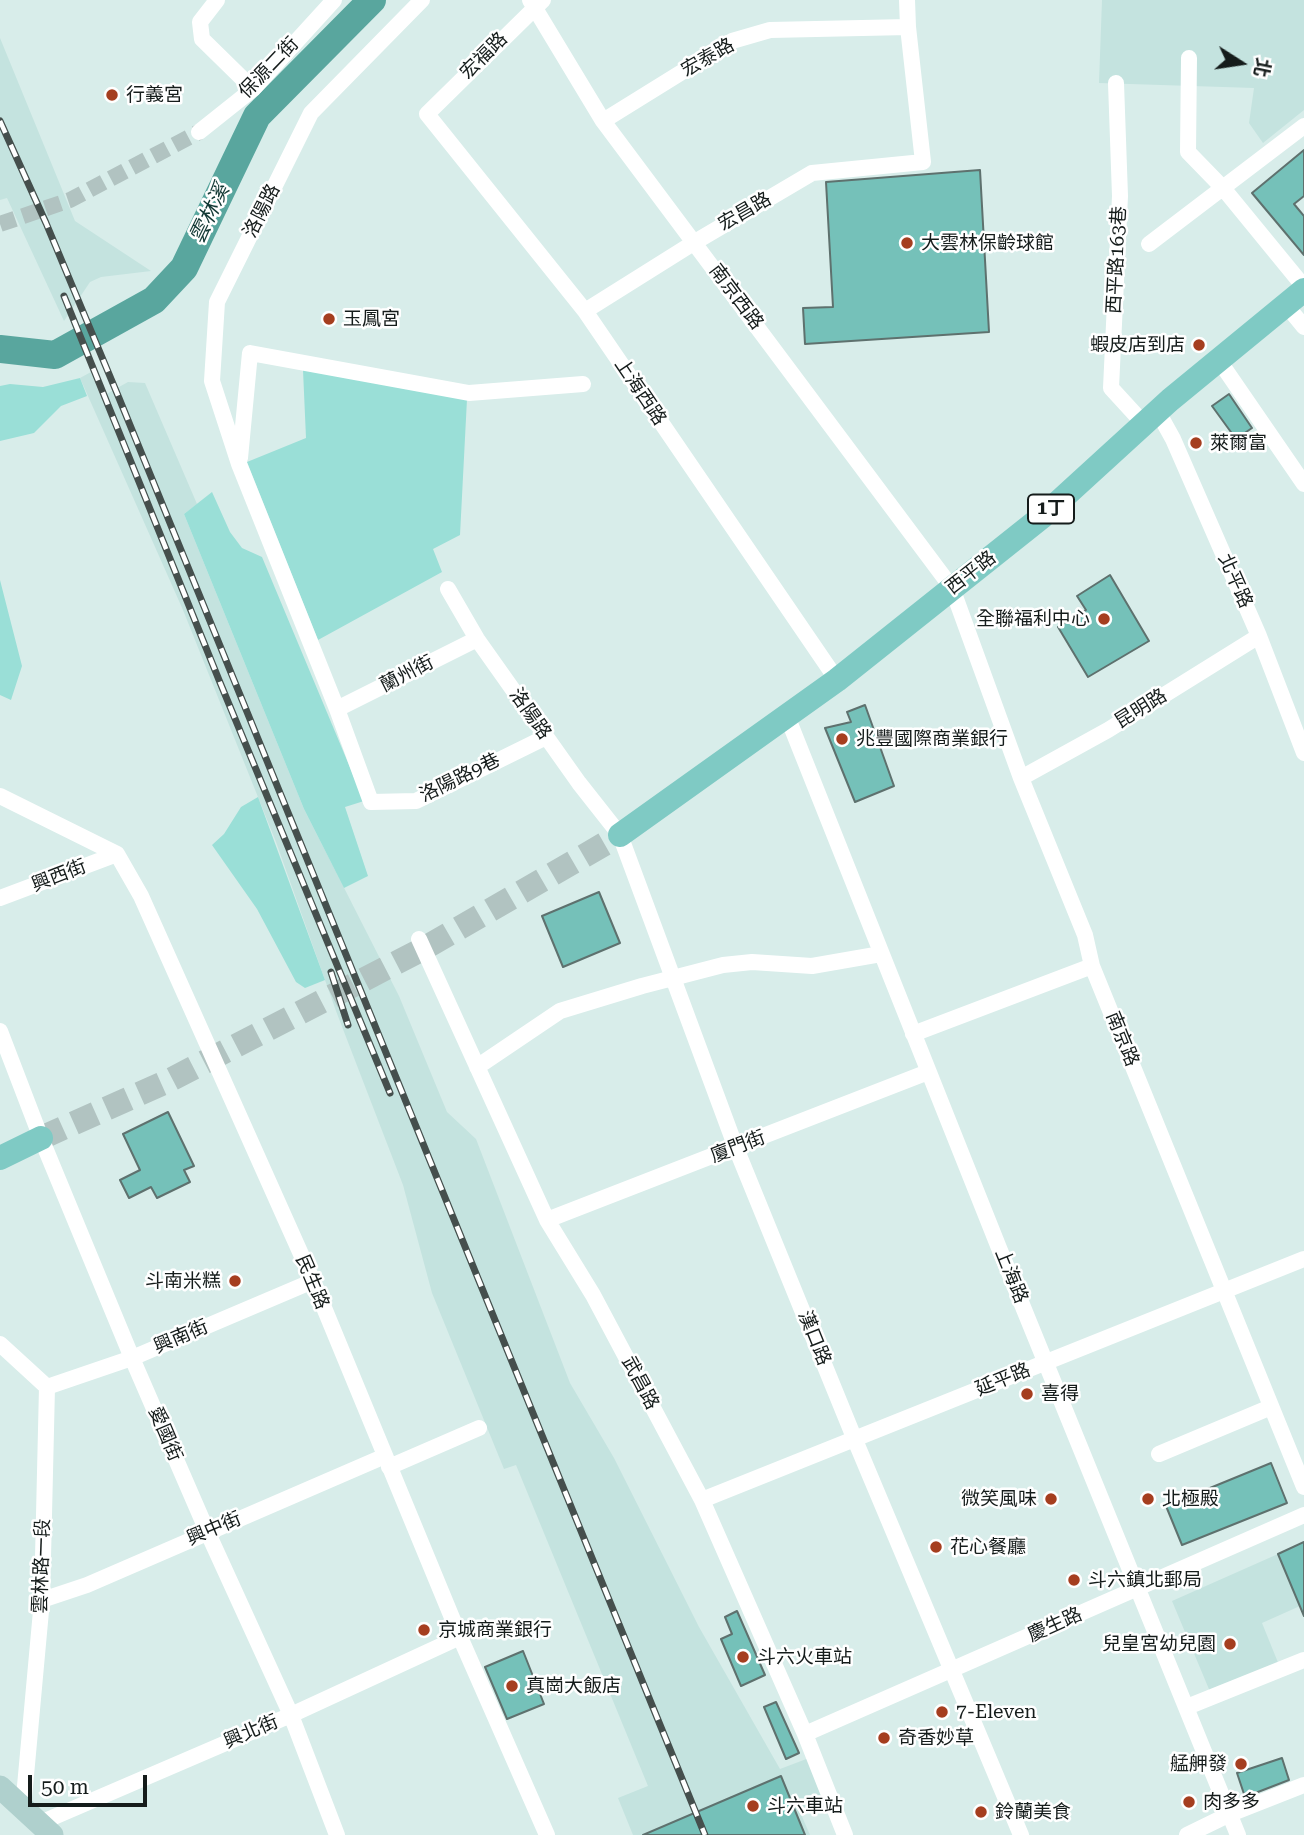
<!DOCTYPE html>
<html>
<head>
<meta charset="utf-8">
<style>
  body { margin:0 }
  #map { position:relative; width:1304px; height:1835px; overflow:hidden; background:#d8edea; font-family:"Roboto Serif","Noto Sans TC",serif }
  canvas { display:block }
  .north { position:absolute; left:1206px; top:28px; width:70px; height:70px; -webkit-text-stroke:5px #fff; paint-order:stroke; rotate:102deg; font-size:19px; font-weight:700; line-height:28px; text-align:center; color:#151c1b }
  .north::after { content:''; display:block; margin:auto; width:24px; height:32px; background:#151c1b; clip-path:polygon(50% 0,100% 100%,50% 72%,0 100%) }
  .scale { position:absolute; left:28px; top:1775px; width:119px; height:32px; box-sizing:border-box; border:4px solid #151c1b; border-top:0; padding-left:9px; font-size:21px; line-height:24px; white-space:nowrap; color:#151c1b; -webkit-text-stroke:5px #fff; paint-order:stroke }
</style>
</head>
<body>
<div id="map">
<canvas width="1304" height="1835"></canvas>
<div class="north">北</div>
<div class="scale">50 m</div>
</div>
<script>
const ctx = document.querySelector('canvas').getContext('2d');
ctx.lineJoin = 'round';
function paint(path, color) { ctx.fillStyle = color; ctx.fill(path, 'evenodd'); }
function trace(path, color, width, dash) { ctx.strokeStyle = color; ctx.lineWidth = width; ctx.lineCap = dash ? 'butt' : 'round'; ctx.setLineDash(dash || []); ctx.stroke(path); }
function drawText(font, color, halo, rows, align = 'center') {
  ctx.font = font + ' "Roboto Serif","Noto Sans TC",serif'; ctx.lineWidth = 5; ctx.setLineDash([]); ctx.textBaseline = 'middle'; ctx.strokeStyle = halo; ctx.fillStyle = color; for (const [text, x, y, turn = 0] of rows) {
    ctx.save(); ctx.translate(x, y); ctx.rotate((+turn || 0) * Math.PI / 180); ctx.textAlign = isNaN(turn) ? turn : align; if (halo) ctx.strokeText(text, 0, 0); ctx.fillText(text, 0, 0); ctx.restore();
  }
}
const built = new Path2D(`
  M 1102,0 L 1304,0 L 1304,110 L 1263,143 L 1249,123 L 1254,88 L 1099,83 Z
  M 0,38 L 75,221 L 151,271 L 101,277 L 90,282 L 64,321 L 7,198 L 0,200 Z
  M 91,372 L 101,397 L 128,382 L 145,383 L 197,504 L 184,514 L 304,809 L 399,996 L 447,1112 L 476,1139 L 570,1383 L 614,1458 L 699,1627 L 780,1769 L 809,1758 L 825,1802 L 800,1812 L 810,1835 L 633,1835 L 618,1798 L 648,1786 L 516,1465 L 504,1469 L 432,1293 L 403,1185 L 336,1011 L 276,842 L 183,610 L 80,378 Z
  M 1278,1554 L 1300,1606 L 1262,1623 L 1279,1665 L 1211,1694 L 1172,1601 Z`);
const green = new Path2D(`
  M 303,370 L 467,399 L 460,535 L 433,549 L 442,572 L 318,640 L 247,462 L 306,438 Z
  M 80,378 L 87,396 L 61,406 L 34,433 L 0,441 L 0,386 L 10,384 L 43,387 Z
  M 212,492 L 230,532 L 242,548 L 262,557 L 364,801 L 345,807 L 368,876 L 344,888 L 304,809 L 184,514 Z
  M 0,580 L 22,666 L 11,700 L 0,695 Z
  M 258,797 L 325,980 L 305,988 L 296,982 L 257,909 L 212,845 L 224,834 L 241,807 Z`);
const river = new Path2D(`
  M 0,349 L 55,355 L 154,300 L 184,268 L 257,116 L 372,0`);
const building = new Path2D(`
  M 1304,150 L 1304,196 L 1294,204 L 1304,216 L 1304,255 L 1252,193 Z
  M 980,170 L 989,332 L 805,344 L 803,308 L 833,307 L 826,182 Z
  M 1229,394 L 1252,428 L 1236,439 L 1212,406 Z
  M 1110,575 L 1149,641 L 1088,677 L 1058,627 L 1086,610 L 1077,596 Z
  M 865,705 L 894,786 L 855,802 L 825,728 L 851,722 L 847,712 Z
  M 599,892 L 620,943 L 563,967 L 542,916 Z
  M 168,1112 L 194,1166 L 184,1170 L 190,1182 L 157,1198 L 151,1187 L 129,1198 L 120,1180 L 140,1170 L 123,1134 Z
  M 1271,1463 L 1287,1503 L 1182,1545 L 1166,1506 Z
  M 1304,1542 L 1304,1616 L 1278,1554 Z
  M 737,1611 L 765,1675 L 741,1686 L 721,1639 L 732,1634 L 725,1617 Z
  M 523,1651 L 544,1704 L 507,1719 L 485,1667 Z
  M 776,1702 L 799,1753 L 786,1759 L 764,1707 Z
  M 1282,1758 L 1289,1780 L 1245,1797 L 1237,1773 Z
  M 781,1776 L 805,1835 L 643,1835 Z`);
const streetTunnel = new Path2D(`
  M 0,224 L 70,200 L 199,132`);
const primaryTunnel = new Path2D(`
  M 41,1138 L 168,1081 L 423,949 L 620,835`);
const street = new Path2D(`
  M 217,0 L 200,22 L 202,39 L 253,89
  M 422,0 L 311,113 L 217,302 L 212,381 L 239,464 L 337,709 L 371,802 L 416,801 L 546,737
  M 530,0 L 603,121 L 952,588 L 1021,778 L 1085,935 L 1092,966 L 1304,1487
  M 543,0 L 427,114 L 585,311 L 837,680
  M 1189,58 L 1188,152 L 1223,188 L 1304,287
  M 1116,83 L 1120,196 L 1111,388 L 1144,424
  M 603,121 L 732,41 L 770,30 L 908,27
  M 199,132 L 253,89 L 334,0
  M 1149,244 L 1304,126
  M 1286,305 L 1304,327
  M 585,311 L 695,242 L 812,173 L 923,162 L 908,27 L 907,0
  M 1218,359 L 1304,484
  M 1158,412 L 1173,439 L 1259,636 L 1304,753
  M 240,458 L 250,353 L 469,393 L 583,384
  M 448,589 L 477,639 L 579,783 L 620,835 L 736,1148 L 855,1440 L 1021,1835
  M 337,709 L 477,639
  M 787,716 L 999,1248 L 1238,1835
  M 1021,778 L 1108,730 L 1259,636
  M 0,796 L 117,854 L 141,896 L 313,1281 L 460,1637 L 547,1835
  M 0,898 L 117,854
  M 419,939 L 547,1220 L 593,1295 L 702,1500 L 805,1734 L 845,1835
  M 0,1031 L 41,1138 L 132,1358 L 207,1531 L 291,1715 L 337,1835
  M 913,1034 L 1092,966
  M 477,1067 L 560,1011 L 642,986 L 723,965 L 752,962 L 812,966 L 881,954
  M 547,1220 L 928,1072
  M 0,1344 L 47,1387 L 42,1600 L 23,1808
  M 47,1387 L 132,1358 L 313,1281
  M 1159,1454 L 1271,1407
  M 389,1467 L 479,1428
  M 702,1500 L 1304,1259
  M 42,1600 L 87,1585 L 385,1456
  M 1187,1707 L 1304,1660
  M 805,1734 L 1304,1515
  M 40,1823 L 291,1715 L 460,1637
  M 1187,1835 L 1230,1814 L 1304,1785`);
const secondary = new Path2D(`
  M 0,1787 L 52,1835`);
const primary = new Path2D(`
  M 620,835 L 837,680 L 1043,516 L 1170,400 L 1304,290
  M 0,1158 L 41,1138`);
const rail = new Path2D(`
  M 0,121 L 46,223 L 119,398 L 705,1835
  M 64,296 L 219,680 L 390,1093
  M 331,972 L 348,1025`);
const markers = [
  [112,95,7,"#a53e1f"],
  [907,243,7,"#a53e1f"],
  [329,319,7,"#a53e1f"],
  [1199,345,7,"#a53e1f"],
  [1196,443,7,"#a53e1f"],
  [1104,619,7,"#a53e1f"],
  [842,739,7,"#a53e1f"],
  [235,1281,7,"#a53e1f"],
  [1027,1394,7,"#a53e1f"],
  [1051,1499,7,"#a53e1f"],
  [1148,1499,7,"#a53e1f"],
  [936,1547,7,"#a53e1f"],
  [1074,1580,7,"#a53e1f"],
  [424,1630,7,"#a53e1f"],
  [1230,1644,7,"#a53e1f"],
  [743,1657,7,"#a53e1f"],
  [512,1686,7,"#a53e1f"],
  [942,1712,7,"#a53e1f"],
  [884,1738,7,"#a53e1f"],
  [1241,1764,7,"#a53e1f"],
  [1189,1802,7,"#a53e1f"],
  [753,1806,7,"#a53e1f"],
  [981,1812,7,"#a53e1f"]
];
const shields = [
  [1051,509,46]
];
const shieldNames = [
  ["1丁",1051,509]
];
const streetNames = [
  ["宏福路",484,56,-45],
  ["宏泰路",708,58,-30],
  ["保源二街",269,68,-46],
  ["洛陽路",262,211,-63],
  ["宏昌路",745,212,-30],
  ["西平路163巷",1117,260,-87],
  ["南京西路",736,297,53],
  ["上海西路",640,392,56],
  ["西平路",971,573,-38],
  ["北平路",1235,581,66],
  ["蘭州街",407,674,-27],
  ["昆明路",1141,709,-32],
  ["洛陽路",530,714,55],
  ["洛陽路9巷",460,778,-26],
  ["興西街",59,876,-21],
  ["南京路",1122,1039,68],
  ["廈門街",738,1147,-21],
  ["上海路",1011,1276,68],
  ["民生路",312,1282,67],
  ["興南街",181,1337,-23],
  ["漢口路",814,1338,68],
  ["延平路",1003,1380,-22],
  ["武昌路",640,1383,62],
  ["愛國街",165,1434,67],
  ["興中街",214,1529,-23],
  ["雲林路一段",42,1566,-88],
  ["慶生路",1055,1625,-24],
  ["興北街",251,1732,-23]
];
const poiNames = [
  ["行義宮",126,95],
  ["大雲林保齡球館",921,243],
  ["玉鳳宮",343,319],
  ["蝦皮店到店",1185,345,"right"],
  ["萊爾富",1210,443],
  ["全聯福利中心",1090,619,"right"],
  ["兆豐國際商業銀行",856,739],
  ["斗南米糕",221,1281,"right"],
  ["喜得",1041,1394],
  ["微笑風味",1037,1499,"right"],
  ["北極殿",1162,1499],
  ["花心餐廳",950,1547],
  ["斗六鎮北郵局",1088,1580],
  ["京城商業銀行",438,1630],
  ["兒皇宮幼兒園",1216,1644,"right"],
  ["斗六火車站",757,1657],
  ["真崗大飯店",526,1686],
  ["7-Eleven",956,1712],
  ["奇香妙草",898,1738],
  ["艋舺發",1227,1764,"right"],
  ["肉多多",1203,1802],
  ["斗六車站",767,1806],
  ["鈴蘭美食",995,1812]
];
const waterNames = [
  ["雲林溪",210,214,-64]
];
paint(built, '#c4e3df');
paint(green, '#9adfd7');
trace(river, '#59a69e', 28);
paint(building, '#75c1b9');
trace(building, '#5e716e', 2);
trace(streetTunnel, '#b1c3c1', 16, [16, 8]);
trace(primaryTunnel, '#b1c3c1', 24, [24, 12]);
trace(street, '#fff', 16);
trace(secondary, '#afd0cd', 23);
trace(primary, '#7fcac4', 24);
trace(rail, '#454f4d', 7);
trace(rail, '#fff', 4.5, [13]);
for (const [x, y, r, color] of markers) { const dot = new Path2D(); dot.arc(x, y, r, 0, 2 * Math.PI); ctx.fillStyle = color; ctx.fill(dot); trace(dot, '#fff', 2.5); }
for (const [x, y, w] of shields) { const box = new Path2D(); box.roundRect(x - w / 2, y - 14.5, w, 29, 5); ctx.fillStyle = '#fff'; ctx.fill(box); trace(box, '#151c1b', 2); }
drawText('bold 18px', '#151c1b', null, shieldNames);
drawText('19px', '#151c1b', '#fff', streetNames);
drawText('19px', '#151c1b', '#fff', poiNames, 'left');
drawText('italic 21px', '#133935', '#fff', waterNames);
</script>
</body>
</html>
